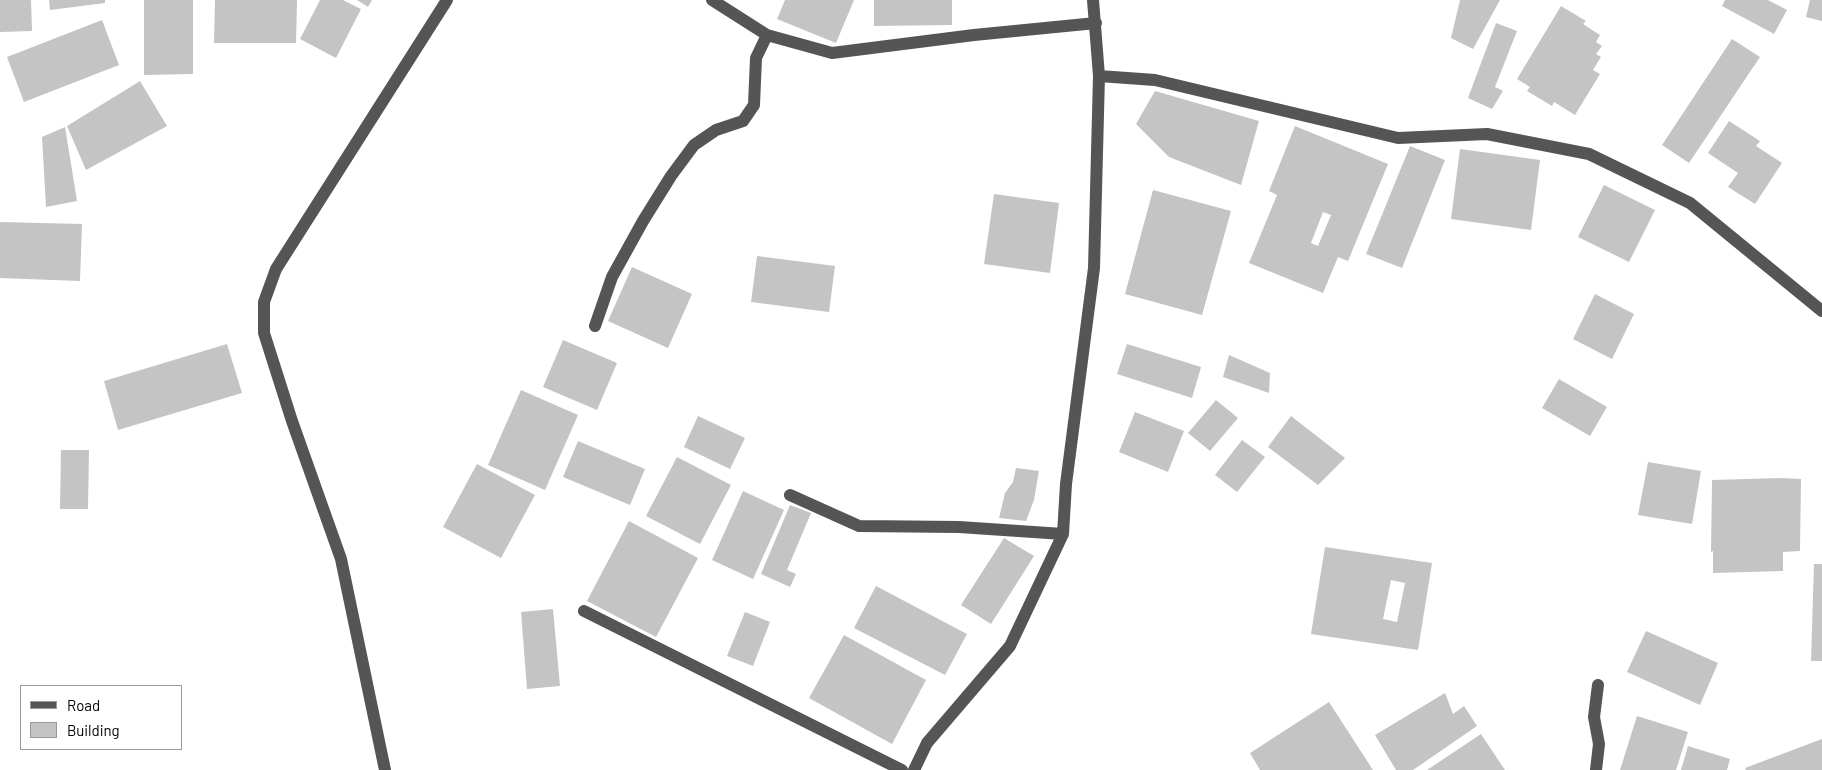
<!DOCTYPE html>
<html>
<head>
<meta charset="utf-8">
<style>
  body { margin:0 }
  #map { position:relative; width:1822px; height:770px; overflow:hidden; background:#fff; font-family:Barlow,sans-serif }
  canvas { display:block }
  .legend { position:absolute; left:20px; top:685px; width:162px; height:65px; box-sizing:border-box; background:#fff; border:1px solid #999; margin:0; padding:6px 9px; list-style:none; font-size:15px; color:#000 }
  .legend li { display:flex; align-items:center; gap:10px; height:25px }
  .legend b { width:25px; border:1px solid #999 }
</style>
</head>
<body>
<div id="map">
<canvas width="1822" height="770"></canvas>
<ul class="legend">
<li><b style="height:6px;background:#555"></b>Road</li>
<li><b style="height:14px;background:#c4c4c4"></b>Building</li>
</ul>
</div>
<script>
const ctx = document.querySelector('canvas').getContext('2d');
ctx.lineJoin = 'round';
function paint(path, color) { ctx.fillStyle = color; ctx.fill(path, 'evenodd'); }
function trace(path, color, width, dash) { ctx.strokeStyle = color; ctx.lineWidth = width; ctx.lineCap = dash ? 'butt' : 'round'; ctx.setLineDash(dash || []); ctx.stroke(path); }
const building = new Path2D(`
  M 0,0 L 31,0 L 32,31 L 0,32 Z
  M 49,0 L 105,0 L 105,3 L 50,10 Z
  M 144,0 L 193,0 L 193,74 L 144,75 Z
  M 215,0 L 297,0 L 296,43 L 214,43 Z
  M 320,0 L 343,0 L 361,9 L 336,58 L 300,39 Z
  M 357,0 L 372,0 L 368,7 Z
  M 785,0 L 854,0 L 836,43 L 777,19 Z
  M 874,0 L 952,0 L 952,25 L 874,26 Z
  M 1460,0 L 1500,0 L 1473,49 L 1451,38 Z
  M 1725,0 L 1768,0 L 1787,10 L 1774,34 L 1722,6 Z
  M 1810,0 L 1822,0 L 1822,21 L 1806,17 Z
  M 1561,6 L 1586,21 L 1583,24 L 1600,35 L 1596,42 L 1602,46 L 1596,54 L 1601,57 L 1593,70 L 1600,74 L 1575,115 L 1554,102 L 1552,106 L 1527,91 L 1530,87 L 1517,79 Z
  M 102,20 L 119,65 L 24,102 L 7,57 Z
  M 1496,23 L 1517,31 L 1495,87 L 1503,91 L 1492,109 L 1468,98 Z
  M 1732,39 L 1760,57 L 1689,163 L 1662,145 Z
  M 140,81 L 167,126 L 86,170 L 67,126 Z
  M 1155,91 L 1259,121 L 1241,185 L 1169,157 L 1136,124 Z
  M 1729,121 L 1760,141 L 1756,146 L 1782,163 L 1755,204 L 1728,187 L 1738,173 L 1708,153 Z
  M 1295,126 L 1388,164 L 1348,261 L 1338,257 L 1323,293 L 1249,263 L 1277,195 L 1269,191 ZM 1323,212 L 1331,215 L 1318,246 L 1311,243 Z
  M 65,127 L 77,201 L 46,207 L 42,137 Z
  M 1410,146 L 1445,160 L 1402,268 L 1366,254 Z
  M 1460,149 L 1540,160 L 1531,230 L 1451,219 Z
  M 1604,185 L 1655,210 L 1629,262 L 1578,237 Z
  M 1153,190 L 1231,211 L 1202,315 L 1125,294 Z
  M 994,194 L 1059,203 L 1050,273 L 984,264 Z
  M 0,222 L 82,224 L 80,281 L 0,278 Z
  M 757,256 L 835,266 L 829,312 L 751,302 Z
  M 632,267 L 692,294 L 668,348 L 608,321 Z
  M 1595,294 L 1634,314 L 1612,359 L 1573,339 Z
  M 563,340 L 617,363 L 597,410 L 543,387 Z
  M 227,344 L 242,393 L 118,430 L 104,381 Z
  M 1127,344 L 1201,367 L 1192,398 L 1117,374 Z
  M 1229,355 L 1270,373 L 1269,393 L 1223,377 Z
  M 1559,379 L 1607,407 L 1590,436 L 1542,408 Z
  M 521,390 L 578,415 L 545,490 L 488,465 Z
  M 1216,400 L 1238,418 L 1210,451 L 1188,433 Z
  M 1135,412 L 1184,431 L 1168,472 L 1119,452 Z
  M 698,416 L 745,438 L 730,469 L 684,447 Z
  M 1291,416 L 1345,458 L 1318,485 L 1268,447 Z
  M 1242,440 L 1265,457 L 1237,492 L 1215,475 Z
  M 578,441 L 645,469 L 630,505 L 563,477 Z
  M 61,450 L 89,450 L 88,509 L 60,509 Z
  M 677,457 L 731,485 L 700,544 L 646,516 Z
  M 1648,462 L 1701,471 L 1692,524 L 1638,515 Z
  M 477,464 L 535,495 L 501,558 L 443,527 Z
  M 1016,468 L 1039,471 L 1034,500 L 1026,521 L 999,518 L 1005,493 L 1013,482 Z
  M 1782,478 L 1801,479 L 1800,551 L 1783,552 L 1783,571 L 1713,573 L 1713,551 L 1711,552 L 1712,480 Z
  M 743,491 L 784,510 L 753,579 L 712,560 Z
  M 790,505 L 811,513 L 787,570 L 796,574 L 790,587 L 761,574 Z
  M 629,521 L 698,558 L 656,637 L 587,601 Z
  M 1004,538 L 1034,556 L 991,624 L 961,605 Z
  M 1325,547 L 1432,563 L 1418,650 L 1311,634 ZM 1391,580 L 1405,583 L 1397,622 L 1383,619 Z
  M 1814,564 L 1822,564 L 1822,661 L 1811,661 Z
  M 876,586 L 967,634 L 945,675 L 854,628 Z
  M 553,609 L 560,686 L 527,689 L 521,612 Z
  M 745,612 L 770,622 L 753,666 L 727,656 Z
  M 1646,631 L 1718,663 L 1700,705 L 1627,672 Z
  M 844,635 L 926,680 L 892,744 L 809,698 Z
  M 1445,693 L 1453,714 L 1464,706 L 1477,726 L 1413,770 L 1396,770 L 1375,735 Z
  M 1329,702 L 1373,770 L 1260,770 L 1250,753 Z
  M 1637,716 L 1688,732 L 1676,770 L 1620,770 Z
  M 1481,734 L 1505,770 L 1427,770 Z
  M 1822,739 L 1822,770 L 1746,770 L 1745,768 Z
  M 1688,746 L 1730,759 L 1727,770 L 1681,770 Z`);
const minor = new Path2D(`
  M 712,0 L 767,35 L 832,53 L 974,35 L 1096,23
  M 1099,76 L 1155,80 L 1398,138 L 1487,134 L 1589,154 L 1690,203 L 1822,311
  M 595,326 L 612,277 L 643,221 L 671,176 L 694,145 L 716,130 L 743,121 L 754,105 L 756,58 L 767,35
  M 790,495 L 859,526 L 959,527 L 1063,534
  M 584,611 L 902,770
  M 385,770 L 341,559 L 292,421 L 264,333 L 264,302 L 276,269 L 447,0
  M 914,770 L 927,743 L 1010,646 L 1063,534 L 1066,484 L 1094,268 L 1099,76 L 1093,0
  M 1596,770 L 1599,744 L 1594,717 L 1598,685`);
paint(building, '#c4c4c4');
trace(minor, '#555', 12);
</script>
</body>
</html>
